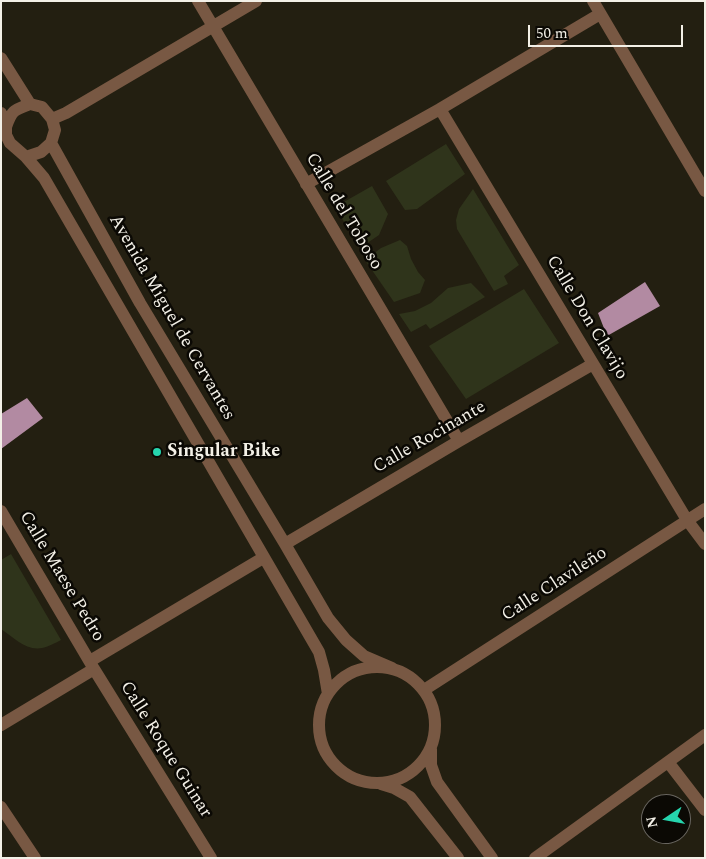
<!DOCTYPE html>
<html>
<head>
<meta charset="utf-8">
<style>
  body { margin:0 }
  #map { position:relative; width:706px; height:859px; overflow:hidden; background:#231f11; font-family:Spectral,serif }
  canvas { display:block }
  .frame { position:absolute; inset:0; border:2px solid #f3f0e7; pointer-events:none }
  .north { position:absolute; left:641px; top:794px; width:50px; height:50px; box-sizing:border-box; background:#0b0904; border:1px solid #68655f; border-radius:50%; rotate:258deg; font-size:14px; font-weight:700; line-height:20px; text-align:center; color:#f3f0e7 }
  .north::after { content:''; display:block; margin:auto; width:18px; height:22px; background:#26d5ae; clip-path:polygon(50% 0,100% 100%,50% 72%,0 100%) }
  .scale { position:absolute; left:528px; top:25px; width:155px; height:22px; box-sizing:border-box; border:2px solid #f3f0e7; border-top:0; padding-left:6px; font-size:15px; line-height:18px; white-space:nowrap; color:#f3f0e7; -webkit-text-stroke:4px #0b0904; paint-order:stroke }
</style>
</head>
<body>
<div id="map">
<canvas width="706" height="859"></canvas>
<div class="frame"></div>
<div class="north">N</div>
<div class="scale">50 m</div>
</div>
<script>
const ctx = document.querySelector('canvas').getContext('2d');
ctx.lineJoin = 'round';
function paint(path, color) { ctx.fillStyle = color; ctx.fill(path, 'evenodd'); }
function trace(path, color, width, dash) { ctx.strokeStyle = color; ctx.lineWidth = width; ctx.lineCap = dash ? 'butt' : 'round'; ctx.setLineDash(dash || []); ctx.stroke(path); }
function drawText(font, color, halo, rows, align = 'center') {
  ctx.font = font + ' Spectral,serif'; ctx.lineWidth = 5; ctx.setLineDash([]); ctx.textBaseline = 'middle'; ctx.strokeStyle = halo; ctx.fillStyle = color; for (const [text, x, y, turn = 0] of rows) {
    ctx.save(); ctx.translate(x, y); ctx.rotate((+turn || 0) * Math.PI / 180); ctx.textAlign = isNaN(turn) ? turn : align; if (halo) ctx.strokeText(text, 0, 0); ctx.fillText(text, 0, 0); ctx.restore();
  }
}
const green = new Path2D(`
  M 446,144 L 465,174 L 417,209 L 405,210 L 386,181 Z
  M 372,186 L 388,214 L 379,235 L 360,248 L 335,207 Z
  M 473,189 L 519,265 L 504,276 L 508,284 L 494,291 L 457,229 L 456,220 L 459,209 Z
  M 400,240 L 407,246 L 411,259 L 418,272 L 425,280 L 420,293 L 394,302 L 365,260 L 381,248 Z
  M 471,283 L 485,297 L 430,329 L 426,324 L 411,332 L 399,314 L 415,311 L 431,303 L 448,288 Z
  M 524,289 L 559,343 L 466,399 L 429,346 Z
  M 11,554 L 61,640 C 55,643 48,647 42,648 C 26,651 13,637 1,629 L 1,560 Z`);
const building = new Path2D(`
  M 645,282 L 660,306 L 607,336 L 598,313 Z
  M 27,398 L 43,418 L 1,449 L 1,414 Z`);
const street = new Path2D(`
  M 198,1 L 459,441
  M 593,1 L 705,191
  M 1,58 L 30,104 L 42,107 L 52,119 L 55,130 L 51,143 L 140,303 L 285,544 L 328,618 L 346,640 L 364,656 L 392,668
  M 440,109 L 687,520 L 705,544
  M 1,113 L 6,127 L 6,135 L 10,143 L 26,157 L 44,178 L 319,652 L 324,670 L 328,694
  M 52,119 L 66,113 L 256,1
  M 6,127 C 12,110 14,110 30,104
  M 26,157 L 41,152 L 51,143
  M 306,184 L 440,109 L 600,14
  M 1,511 L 94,669 L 211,858
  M 285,544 L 459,441 L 593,364
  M 90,661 L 263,558
  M319 725a58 58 0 1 1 116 0a58 58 0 1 1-116 0Z
  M 424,690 L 705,509
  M 1,725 L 94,669
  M 431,749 L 431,765 L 437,782 L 492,858
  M 668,762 L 705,810
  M 381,784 L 394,788 L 410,797 L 458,858
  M 1,807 L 35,858
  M 535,858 L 705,735`);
const markers = [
  [157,452,5,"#26d5ae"]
];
const streetNames = [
  ["Calle del Toboso",343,212,59],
  ["Avenida Miguel de Cervantes",171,318,60],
  ["Calle Don Clavijo",586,318,59],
  ["Calle Rocinante",430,438,-30],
  ["Calle Maese Pedro",61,577,59],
  ["Calle Clavileño",555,585,-33],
  ["Calle Roque Guinar",165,750,58]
];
const poiNames = [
  ["Singular Bike",167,452]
];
paint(green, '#2f341b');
paint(building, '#b28aa2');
trace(street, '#785843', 12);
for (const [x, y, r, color] of markers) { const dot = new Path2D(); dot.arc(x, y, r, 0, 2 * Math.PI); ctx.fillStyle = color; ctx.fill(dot); trace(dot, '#0b0904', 2); }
drawText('18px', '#f3f0e7', '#0b0904', streetNames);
drawText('bold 18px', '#f3f0e7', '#0b0904', poiNames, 'left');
</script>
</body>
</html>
